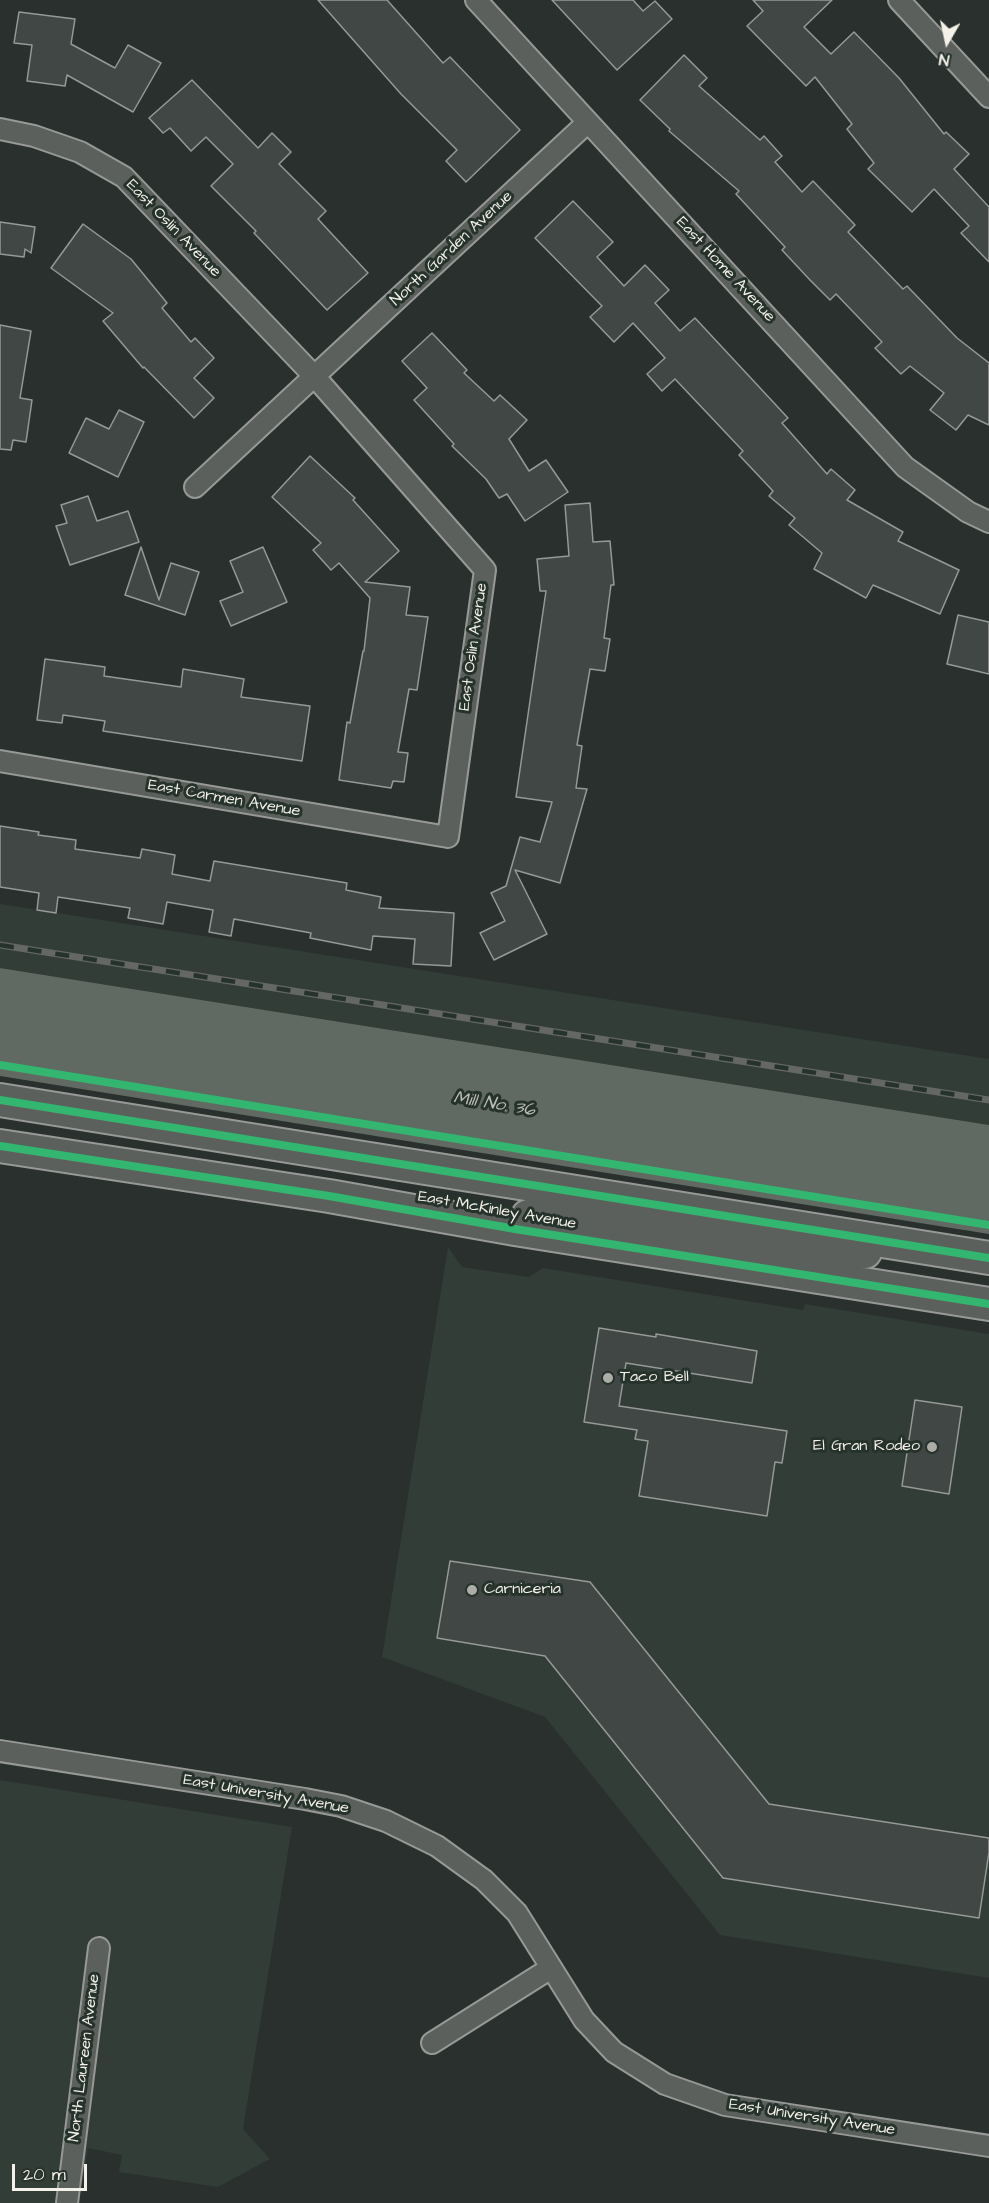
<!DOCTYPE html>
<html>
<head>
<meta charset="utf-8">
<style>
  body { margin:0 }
  #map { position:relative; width:989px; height:2203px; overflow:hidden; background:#29302d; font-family:"Architects Daughter",sans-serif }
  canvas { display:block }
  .north { position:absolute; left:917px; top:12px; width:60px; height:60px; -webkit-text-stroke:4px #26332d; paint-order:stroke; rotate:189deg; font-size:16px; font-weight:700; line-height:24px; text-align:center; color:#f4f1e8 }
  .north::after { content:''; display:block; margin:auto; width:21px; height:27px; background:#f4f1e8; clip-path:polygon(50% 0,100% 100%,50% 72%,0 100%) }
  .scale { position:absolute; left:12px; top:2164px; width:75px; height:27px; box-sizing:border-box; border:3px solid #f4f1e8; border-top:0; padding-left:8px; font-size:18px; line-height:21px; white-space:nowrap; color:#f4f1e8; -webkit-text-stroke:4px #26332d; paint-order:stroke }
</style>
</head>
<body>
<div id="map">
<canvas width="989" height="2203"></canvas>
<div class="north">N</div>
<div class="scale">20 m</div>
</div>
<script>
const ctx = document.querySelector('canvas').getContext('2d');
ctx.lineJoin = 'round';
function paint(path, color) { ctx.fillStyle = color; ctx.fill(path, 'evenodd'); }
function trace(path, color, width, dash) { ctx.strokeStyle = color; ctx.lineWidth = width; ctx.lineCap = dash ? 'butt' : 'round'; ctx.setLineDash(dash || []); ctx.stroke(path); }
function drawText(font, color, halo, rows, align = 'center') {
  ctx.font = font + ' "Architects Daughter",sans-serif'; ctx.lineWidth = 6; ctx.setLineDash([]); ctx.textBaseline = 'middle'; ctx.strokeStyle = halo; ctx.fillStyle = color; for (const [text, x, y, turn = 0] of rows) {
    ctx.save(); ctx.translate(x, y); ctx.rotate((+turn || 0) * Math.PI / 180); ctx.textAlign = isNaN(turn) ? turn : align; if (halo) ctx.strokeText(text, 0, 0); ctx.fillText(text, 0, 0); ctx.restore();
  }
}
const built = new Path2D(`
  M 0,904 L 989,1059 L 989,1125 L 0,968 Z
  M 448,1247 L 462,1267 L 529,1277 L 543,1268 L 803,1310 L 805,1304 L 989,1334 L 989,1978 L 720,1935 L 545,1717 L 382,1657 Z
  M 0,1780 L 292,1827 L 243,2129 L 270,2159 L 218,2187 L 119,2172 L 122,2155 L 88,2148 L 79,2203 L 0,2203 Z`);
const water = new Path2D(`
  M 0,968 L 989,1125 L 989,1234 L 0,1076 Z`);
const building = new Path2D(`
  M 318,0 L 387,0 L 443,63 L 450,57 L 520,130 L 466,182 L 446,161 L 457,150 L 401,94 Z
  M 552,0 L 633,0 L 643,11 L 655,1 L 672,19 L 617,70 Z
  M 753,0 L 832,0 L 804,27 L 831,54 L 854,32 L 899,78 L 944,134 L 946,132 L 969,154 L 954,169 L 989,207 L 989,262 L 961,233 L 969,226 L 934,189 L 912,212 L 868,169 L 874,163 L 847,129 L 852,124 L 815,77 L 806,86 L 747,26 L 763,11 Z
  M 19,12 L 75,19 L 71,44 L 115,68 L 128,45 L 161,63 L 133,112 L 67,75 L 65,86 L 27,81 L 32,45 L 14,43 Z
  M 684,55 L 707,78 L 699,86 L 760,140 L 764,136 L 782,156 L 775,162 L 802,192 L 813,181 L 855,225 L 848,232 L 903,289 L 907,286 L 957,338 L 989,363 L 989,425 L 968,415 L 956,430 L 930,410 L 944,393 L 910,366 L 901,374 L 875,348 L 882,342 L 836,294 L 830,300 L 810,280 L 782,250 L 785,247 L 736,194 L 739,191 L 669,131 L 670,129 L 640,100 Z
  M 192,80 L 258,148 L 272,133 L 291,152 L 279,164 L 326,211 L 318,219 L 368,273 L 327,310 L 254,233 L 256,231 L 211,186 L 233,164 L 206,137 L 191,151 L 170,128 L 163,133 L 149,118 Z
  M 573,201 L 613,242 L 597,257 L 624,286 L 645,265 L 669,290 L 655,303 L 680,331 L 695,318 L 788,418 L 782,423 L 827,474 L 831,469 L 855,490 L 847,500 L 903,532 L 898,541 L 959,570 L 940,614 L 873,585 L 866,598 L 814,569 L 822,553 L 789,525 L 795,518 L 769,496 L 773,491 L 739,455 L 743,451 L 675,379 L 662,391 L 647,374 L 665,358 L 633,323 L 614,342 L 590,317 L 602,306 L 535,238 Z
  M 0,222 L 35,227 L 31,253 L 25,249 L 24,257 L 0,254 Z
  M 83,224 L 131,259 L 167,303 L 162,308 L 191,342 L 195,338 L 214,358 L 194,378 L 214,398 L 194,418 L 144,367 L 143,368 L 103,321 L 113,313 L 51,268 Z
  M 0,325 L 31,331 L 20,398 L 32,400 L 26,442 L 13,440 L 11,450 L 0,449 Z
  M 432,333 L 467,370 L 464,373 L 494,401 L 500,395 L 527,420 L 509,439 L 529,471 L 546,460 L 568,492 L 525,521 L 507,494 L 499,498 L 486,479 L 452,446 L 454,444 L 414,400 L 427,388 L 402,361 Z
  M 119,410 L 144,422 L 118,477 L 69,453 L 86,418 L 109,429 Z
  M 310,456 L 355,498 L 353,500 L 399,551 L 365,582 L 410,587 L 406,615 L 428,617 L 417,690 L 409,689 L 398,752 L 408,753 L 404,782 L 393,781 L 391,788 L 339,780 L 347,722 L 350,723 L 363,651 L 364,651 L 370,598 L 339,563 L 331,570 L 313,550 L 321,543 L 272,497 Z
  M 88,496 L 97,521 L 128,511 L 139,542 L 70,565 L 56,526 L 67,523 L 61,505 Z
  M 590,503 L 593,542 L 610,541 L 614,585 L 611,585 L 604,638 L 610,639 L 605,671 L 590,669 L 577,745 L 582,746 L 576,788 L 587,789 L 560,883 L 515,870 L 547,934 L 494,960 L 480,933 L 505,921 L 491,893 L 506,886 L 520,837 L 540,842 L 552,802 L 516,797 L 546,591 L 540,591 L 537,559 L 569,556 L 565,505 Z
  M 141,547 L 159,600 L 171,563 L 199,572 L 185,615 L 125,595 Z
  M 263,547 L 287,602 L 231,626 L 220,601 L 243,592 L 230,561 Z
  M 958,615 L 989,622 L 989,674 L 947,664 Z
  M 45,659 L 105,667 L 104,676 L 181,687 L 183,669 L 244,679 L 241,697 L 310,706 L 302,761 L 103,731 L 105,721 L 63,715 L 62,723 L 37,720 Z
  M 0,826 L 39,832 L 38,835 L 76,840 L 75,849 L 140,858 L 142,849 L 175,855 L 172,874 L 210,881 L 214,861 L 347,883 L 346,890 L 381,897 L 379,908 L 454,913 L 451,966 L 413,964 L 415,939 L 373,936 L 371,950 L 310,938 L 311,933 L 234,919 L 231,936 L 209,932 L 213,910 L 167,902 L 163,924 L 128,918 L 130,908 L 58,897 L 56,913 L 37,910 L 39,893 L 0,887 Z
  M 599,1328 L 656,1337 L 656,1334 L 757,1351 L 752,1383 L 626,1363 L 619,1406 L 787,1431 L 782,1463 L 775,1462 L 767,1516 L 639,1496 L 648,1441 L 635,1439 L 637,1430 L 584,1422 Z
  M 915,1400 L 962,1407 L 949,1494 L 902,1486 Z
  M 450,1561 L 590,1582 L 769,1804 L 989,1838 L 989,1852 L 979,1918 L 723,1878 L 545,1656 L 437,1638 Z`);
const street = new Path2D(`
  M 476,0 L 905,467 L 968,512 L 989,522
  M 899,0 L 989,97
  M 0,129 L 34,136 L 80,152 L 124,177 L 315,377 L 485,570 L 448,837 L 0,761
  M 195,487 L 588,122
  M 0,1751 L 305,1799 L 341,1806 L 386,1821 L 437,1846 L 484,1880 L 517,1913 L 584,2020 L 614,2052 L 665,2084 L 725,2105 L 989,2146
  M 432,2043 L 551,1968
  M 67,2203 L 99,1948`);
const primary = new Path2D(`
  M 0,1100 L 989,1258
  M 0,1146 L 329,1196 L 515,1229 L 989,1304
  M 528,1216 L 546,1212 L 576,1216 L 818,1254 L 865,1252`);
const rail = new Path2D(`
  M 0,945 L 989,1100`);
const cycleway = new Path2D(`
  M 0,1065 L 989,1225
  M 0,1100 L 989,1258
  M 0,1146 L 329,1196 L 515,1229 L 989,1304`);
const markers = [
  [608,1378,6,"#adada7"],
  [932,1447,6,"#adada7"],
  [472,1590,6,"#adada7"]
];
const streetNames = [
  ["East Oslin Avenue",173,229,46],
  ["North Garden Avenue",452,249,-43],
  ["East Home Avenue",725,270,47],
  ["East Oslin Avenue",474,647,-82],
  ["East Carmen Avenue",224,799,10],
  ["East McKinley Avenue",497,1211,10],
  ["East University Avenue",266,1795,10],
  ["North Laureen Avenue",85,2058,-83],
  ["East University Avenue",812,2118,9]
];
const poiNames = [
  ["Taco Bell",620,1378],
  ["El Gran Rodeo",920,1447,"right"],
  ["Carniceria",484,1590]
];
const waterNames = [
  ["Mill No. 36",494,1105,9]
];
paint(built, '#323d37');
paint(water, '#616963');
paint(building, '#414744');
trace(building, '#969996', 1.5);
trace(street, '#969996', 24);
trace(primary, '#969996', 36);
trace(street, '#5c605c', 20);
trace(primary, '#5c605c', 32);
trace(rail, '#646764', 7);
trace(rail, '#26332d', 4.5, [14]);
trace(cycleway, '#33b770', 8);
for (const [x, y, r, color] of markers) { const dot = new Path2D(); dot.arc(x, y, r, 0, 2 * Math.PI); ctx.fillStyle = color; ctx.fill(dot); trace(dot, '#26332d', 2); }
drawText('16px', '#f4f1e8', '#26332d', streetNames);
drawText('16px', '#f4f1e8', '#26332d', poiNames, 'left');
drawText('italic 18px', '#bcbdb5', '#26332d', waterNames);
</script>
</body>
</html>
